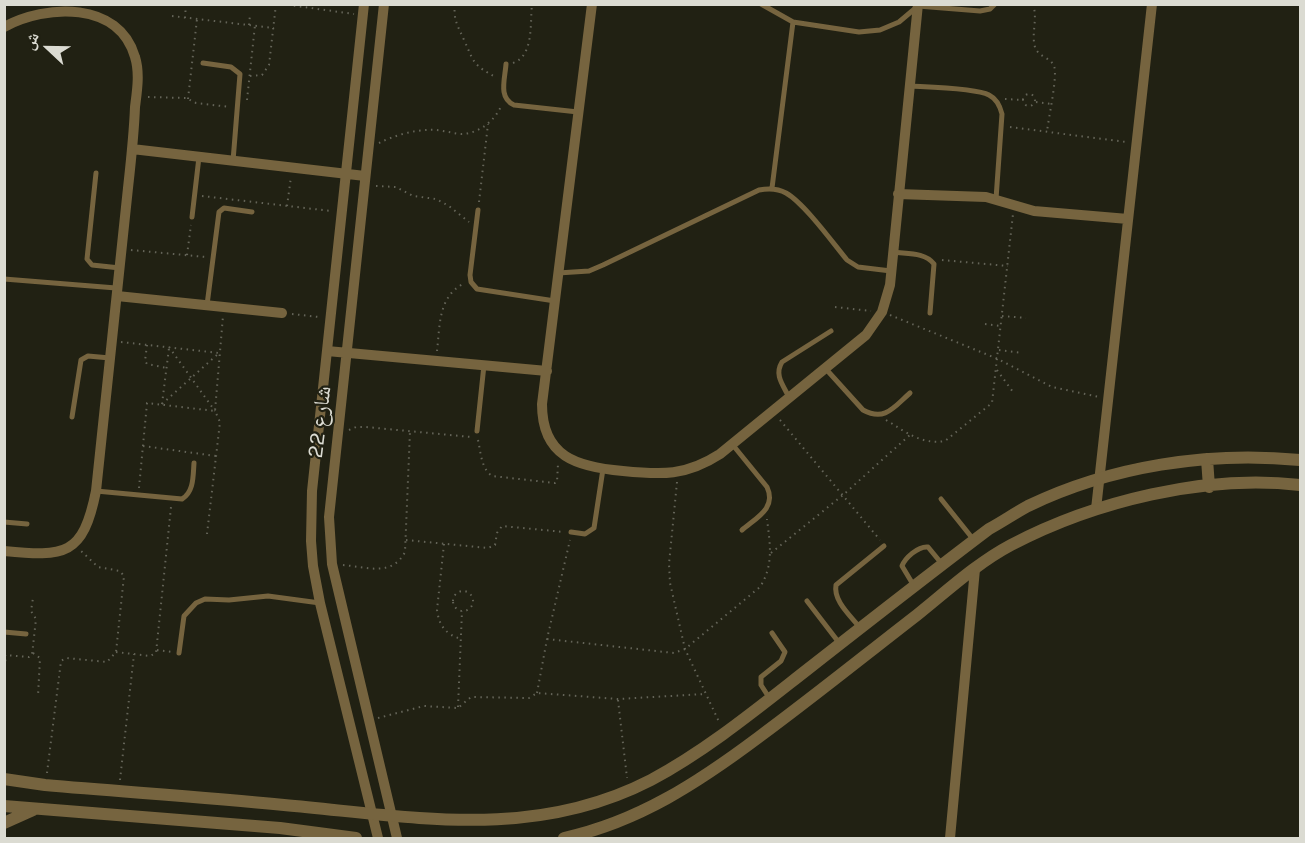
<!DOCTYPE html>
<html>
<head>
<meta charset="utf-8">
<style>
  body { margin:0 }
  #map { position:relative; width:1305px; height:843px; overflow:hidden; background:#212113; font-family:Karla,"Noto Naskh Arabic",sans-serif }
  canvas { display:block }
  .frame { position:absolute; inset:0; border:6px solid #dbdbd2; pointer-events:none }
  .north { position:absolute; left:18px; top:18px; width:60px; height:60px; -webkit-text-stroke:4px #212113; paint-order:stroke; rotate:292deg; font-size:16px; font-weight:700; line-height:24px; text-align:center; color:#dbdbd2 }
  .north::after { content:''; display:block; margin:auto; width:21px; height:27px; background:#dbdbd2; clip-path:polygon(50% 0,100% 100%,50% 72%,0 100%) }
</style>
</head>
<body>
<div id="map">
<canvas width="1305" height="843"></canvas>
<div class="frame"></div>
<div class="north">ش</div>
</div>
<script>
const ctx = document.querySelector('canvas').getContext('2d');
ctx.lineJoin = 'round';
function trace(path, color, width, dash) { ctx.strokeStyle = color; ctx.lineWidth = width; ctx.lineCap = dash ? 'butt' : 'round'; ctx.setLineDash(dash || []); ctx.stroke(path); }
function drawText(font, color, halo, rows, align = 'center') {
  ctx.font = font + ' Karla,"Noto Naskh Arabic",sans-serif'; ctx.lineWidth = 4.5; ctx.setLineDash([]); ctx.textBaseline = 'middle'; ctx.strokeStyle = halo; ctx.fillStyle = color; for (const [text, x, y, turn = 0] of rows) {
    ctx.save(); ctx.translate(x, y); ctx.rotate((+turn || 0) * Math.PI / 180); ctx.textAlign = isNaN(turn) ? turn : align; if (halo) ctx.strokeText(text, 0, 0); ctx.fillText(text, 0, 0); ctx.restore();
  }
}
const path = new Path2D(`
  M 282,4 L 354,14
  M 455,4 C 453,20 458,26 464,40 C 475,64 472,64 497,78
  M 1033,4 C 1038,20 1031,33 1035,47 C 1038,57 1050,57 1054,66 C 1058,76 1048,120 1047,132
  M 172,16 L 274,28
  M 185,18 L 186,4
  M 249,25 L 250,15
  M 513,63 C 534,56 530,23 532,4
  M 250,76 L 262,75 L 269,65 L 276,4
  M1023 100a6 6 0 1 1 12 0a6 6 0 1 1-12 0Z
  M 148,97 L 186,98 L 196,103 L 230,107
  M 188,99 L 197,19
  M 1005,99 L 1023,100
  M 247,100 L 255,25
  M 1036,102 L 1051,104
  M 1010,127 L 1126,142
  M 379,143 C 393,136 413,130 429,130 C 439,129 450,133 461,134 C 478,134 495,121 501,106
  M 376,186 L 396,187 L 413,196 L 436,199 L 449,206 L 469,222
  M 202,196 L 331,211
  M 479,202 L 488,124
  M 287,206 L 291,177
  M 131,250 L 206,257
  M 187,255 L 191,225
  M 942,260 L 1008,266
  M 835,307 L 871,311
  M 292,314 L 319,317
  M 890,315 L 998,359 L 1052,387 L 1099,397
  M 1002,316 L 1026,318
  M 985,324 L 1001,326
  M 121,342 L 219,353
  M 147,345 L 145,361 L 147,364 L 167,368
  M 169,347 L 215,411
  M 999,350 L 1022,353
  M 437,351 C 440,326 438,297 463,284
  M 997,370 L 1013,392
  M 162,404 L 218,354
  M 162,404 L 169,348
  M 780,420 L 880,540
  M 886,420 C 906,432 921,445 945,441 L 992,403 L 1013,214
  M 349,430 L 356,427 L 366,427 L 471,437
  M 478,440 C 481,453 481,468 492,476 L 555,483 L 557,482 L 558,464
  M 143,446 L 216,456
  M 677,482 L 669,564 L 670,583 L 685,649 L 720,724
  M 139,488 L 147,403 L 215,411
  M 207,534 L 220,422 L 215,411 L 223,316
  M 406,540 L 488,548 L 495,545 L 497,533 L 502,526 L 564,532
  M 444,544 L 437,610 C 439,625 445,634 461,639
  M 771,553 L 843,495 L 910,435
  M 343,565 C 367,567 392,577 405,552 L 410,431
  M453 601a10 10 0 1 1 20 0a10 10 0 1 1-20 0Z
  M 547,639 L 674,653 L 685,649 L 760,587 C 774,565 770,544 767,519
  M 157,650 L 172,652
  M 116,652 L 150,656 L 156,653 L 171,507
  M 33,653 L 40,658 L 38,696
  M 4,655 L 29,657 L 32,655 L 36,619 L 31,611 L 33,598
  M 4,673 L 6,655
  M 537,693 L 547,639 L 570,540
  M 618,700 L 627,778
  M 458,707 L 462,611
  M 378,718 L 424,706 L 458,708 L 471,697 L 529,698 L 537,693 L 618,699 L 705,694
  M 47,773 L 61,661 L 66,658 L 107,662 L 116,652 L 124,576 L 120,571 L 98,567 L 80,550
  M 120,780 L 134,654`);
const service = new Path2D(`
  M 761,4 L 793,22 L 859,32 L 880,30 L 899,22 L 918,6 L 980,11 L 990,9 L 995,4
  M 203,63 L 231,67 L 240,74 L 233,161
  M 506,64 C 505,79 498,98 514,105 L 578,112
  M 910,86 C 927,87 976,88 989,95 C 997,99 1000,106 1002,114 L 996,199
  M 96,173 L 87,259 L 92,265 L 120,268
  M 772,188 L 793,22
  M 478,210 L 470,275 L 471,282 L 477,289 L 555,301
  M 192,217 L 199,157
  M 893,252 C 907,254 925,252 934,264 L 930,313
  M 558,273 L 589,271 L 603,265 L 759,190 C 769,188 777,188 786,193 C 804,203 833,243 847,260 L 858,267 L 891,271
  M 4,279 L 116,288
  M 207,305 L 219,212 L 224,208 L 252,212
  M 825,368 L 863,410 C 885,422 894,407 910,393
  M 789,397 C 783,385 774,375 782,362 L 831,331
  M 72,417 L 81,360 L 88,356 L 110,358
  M 477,431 L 484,365
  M 732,444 L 767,487 C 777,508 756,518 742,530
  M 96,491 L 182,499 C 194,492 193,476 194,463
  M 941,499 L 973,539
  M 4,522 L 27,524
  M 571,532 L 585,534 L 594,528 L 603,469
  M 914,586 L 902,566 C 905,558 918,546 928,547 L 942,564
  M 807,601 L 840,644
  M 860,628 C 851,616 833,601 836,585 L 884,546
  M 4,632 L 26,634
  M 179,653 L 184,616 L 196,603 L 205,599 L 229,600 L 268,596 L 320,603
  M 770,699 L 761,685 L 761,677 L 781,661 L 785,652 L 772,633`);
const minor = new Path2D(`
  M 364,4 L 312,491 L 311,541 L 313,566 L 320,603 L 378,838
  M 384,4 L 329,517 L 332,564 L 397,838
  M 592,4 L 542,404 C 542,457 577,467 623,471 C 662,475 686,476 720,454 L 866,335 L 882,312 L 890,285 L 918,4
  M 4,27 C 46,4 119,1 135,57 C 140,73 137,91 135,107 C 134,134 131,161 128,188 C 117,289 107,390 96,491 C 83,556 65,557 4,551
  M 132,149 L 365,176
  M 898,194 L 986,197 L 1034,211 L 1128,219
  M 117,296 L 282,313
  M 327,351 L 547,371
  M 1096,509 L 1152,4
  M 950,838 L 975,569`);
const tertiary = new Path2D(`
  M 1207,459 L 1209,487
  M 4,779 L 45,785 C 125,792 204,797 284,805 C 410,816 531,842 651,780 C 707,750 758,708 808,669 C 868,622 928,575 989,529 C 1002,522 1015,513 1028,506 C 1111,466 1209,451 1300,460
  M 4,806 L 280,828 L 356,838
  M 4,823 L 33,810
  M 564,838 C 638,822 699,782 759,737 C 812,698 864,656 917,615 C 947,591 977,563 1011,545 C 1095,501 1206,474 1300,485`);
const streetNames = [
  ["شارع 22",320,422,-83]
];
trace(path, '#646458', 2, [1.5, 4.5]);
trace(service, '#76643f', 5);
trace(minor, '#76643f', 10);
trace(tertiary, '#76643f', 12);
drawText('22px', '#dbdbd2', '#212113', streetNames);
</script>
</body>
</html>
